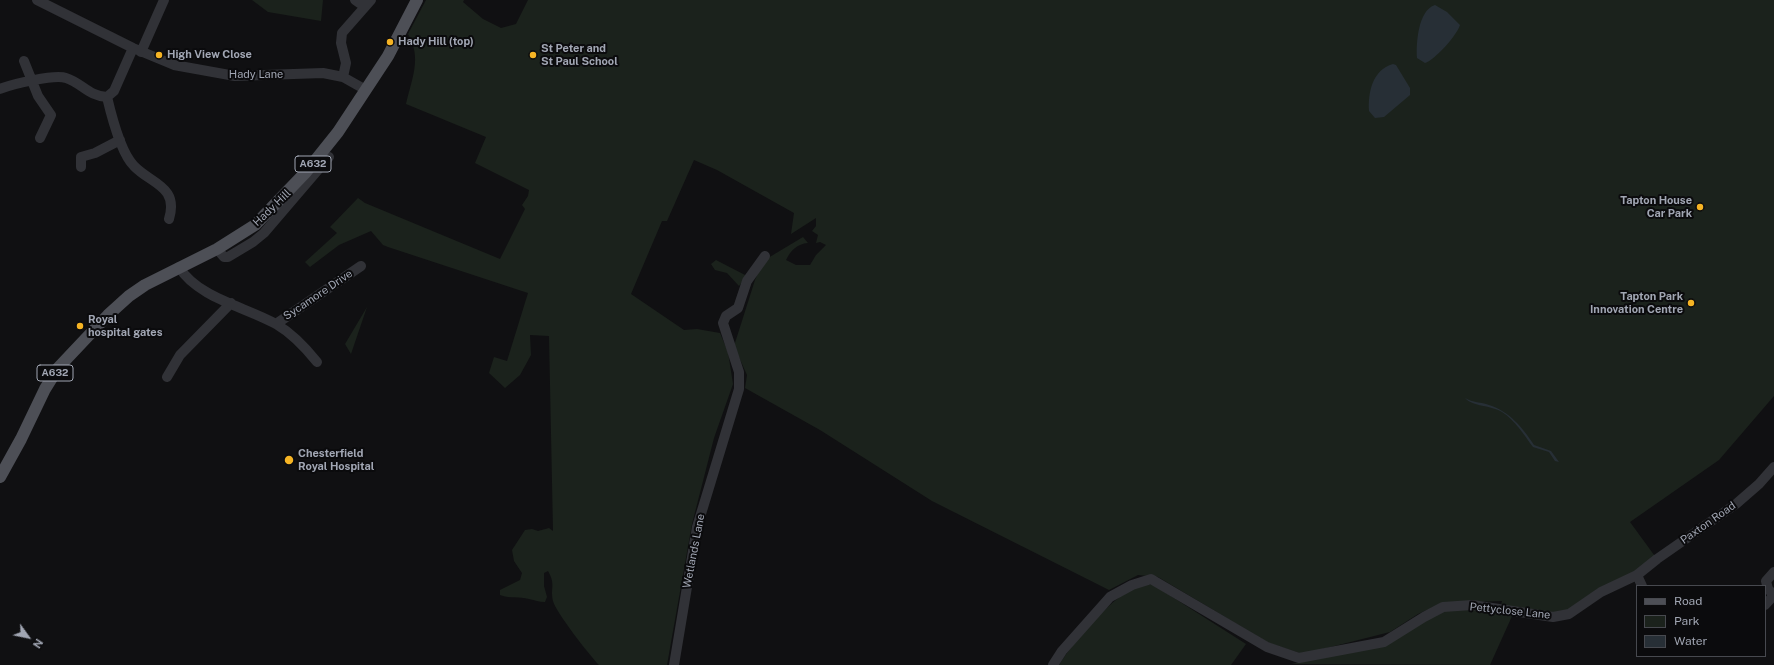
<!DOCTYPE html>
<html>
<head>
<meta charset="utf-8">
<style>
  body { margin:0 }
  #map { position:relative; width:1774px; height:665px; overflow:hidden; background:#101012; font-family:"Public Sans",sans-serif }
  canvas { display:block }
  .legend { position:absolute; left:1636px; top:585px; width:130px; height:72px; box-sizing:border-box; background:#0b0b0d; border:1px solid #47494f; margin:0; padding:5px 7px; list-style:none; font-size:12px; color:#a1a6b3 }
  .legend li { display:flex; align-items:center; gap:8px; height:20px }
  .legend b { width:20px; border:1px solid #47494f }
  .north { position:absolute; left:8px; top:617px; width:40px; height:40px; -webkit-text-stroke:3px #0b0b0d; paint-order:stroke; rotate:123deg; font-size:11px; font-weight:700; line-height:16px; text-align:center; color:#a1a6b3 }
  .north::after { content:''; display:block; margin:auto; width:14px; height:18px; background:#a1a6b3; clip-path:polygon(50% 0,100% 100%,50% 72%,0 100%) }
</style>
</head>
<body>
<div id="map">
<canvas width="1774" height="665"></canvas>
<ul class="legend">
<li><b style="height:5px;background:#4d4f56"></b>Road</li>
<li><b style="height:11px;background:#1b221c"></b>Park</li>
<li><b style="height:11px;background:#272f36"></b>Water</li>
</ul>
<div class="north">N</div>
</div>
<script>
const ctx = document.querySelector('canvas').getContext('2d');
ctx.lineJoin = 'round';
function paint(path, color) { ctx.fillStyle = color; ctx.fill(path, 'evenodd'); }
function trace(path, color, width, dash) { ctx.strokeStyle = color; ctx.lineWidth = width; ctx.lineCap = dash ? 'butt' : 'round'; ctx.setLineDash(dash || []); ctx.stroke(path); }
function drawText(font, color, halo, rows, align = 'center') {
  ctx.font = font + ' "Public Sans",sans-serif'; ctx.lineWidth = 4; ctx.setLineDash([]); ctx.textBaseline = 'middle'; ctx.strokeStyle = halo; ctx.fillStyle = color; for (const [text, x, y, turn = 0] of rows) {
    ctx.save(); ctx.translate(x, y); ctx.rotate((+turn || 0) * Math.PI / 180); ctx.textAlign = isNaN(turn) ? turn : align; if (halo) ctx.strokeText(text, 0, 0); ctx.fillText(text, 0, 0); ctx.restore();
  }
}
const green = new Path2D(`
  M 252,0 L 323,0 L 321,21 L 268,12 Z
  M 426,0 L 464,0 L 463,2 L 483,19 L 501,28 L 516,24 L 528,0 L 1774,0 L 1774,396 L 1719,460 L 1630,522 L 1657,559 L 1569,614 L 1500,609 L 1502,601 L 1443,603 L 1418,614 L 1390,632 L 1303,654 L 1269,643 L 1158,577 L 1138,575 L 1109,590 L 932,501 L 820,430 L 745,388 L 747,375 L 734,346 L 755,280 L 759,270 L 768,258 L 803,237 L 808,243 C 797,244 791,250 786,260 L 796,265 L 810,265 L 816,255 L 826,245 L 820,242 L 816,243 L 818,235 L 812,231 L 816,226 L 816,218 L 791,234 L 794,213 L 717,170 L 694,160 L 667,221 L 662,221 L 631,294 L 684,330 L 697,329 L 720,333 L 728,352 L 733,384 L 714,438 L 692,524 L 667,665 L 599,665 C 590,656 555,611 553,601 C 550,588 556,585 548,571 L 544,573 L 544,586 L 547,597 L 545,602 C 539,602 535,600 529,599 C 519,596 511,599 500,595 L 500,590 L 520,580 L 522,573 L 514,561 L 512,550 L 525,530 L 532,529 L 538,531 L 549,528 L 553,531 L 549,336 L 530,335 L 531,355 L 520,375 L 505,388 L 489,373 L 494,357 L 507,361 L 528,293 L 388,247 L 383,245 L 371,231 L 339,245 L 310,267 L 305,262 L 337,233 L 330,227 L 358,198 L 365,203 L 500,259 L 525,209 L 522,205 L 528,196 L 529,190 L 475,163 L 486,137 L 406,104 C 412,78 422,58 408,34 Z
  M 716,260 L 747,276 L 739,286 L 727,273 L 715,270 L 711,264 Z
  M 367,307 L 351,354 L 345,344 Z
  M 1152,584 L 1246,644 L 1231,665 L 1059,665 C 1073,642 1109,600 1134,588 C 1139,586 1146,585 1152,584 Z
  M 1472,608 L 1513,614 L 1490,665 L 1291,664 L 1384,646 L 1444,610 Z`);
const water = new Path2D(`
  M 1435,5 L 1447,12 L 1460,25 C 1457,35 1435,60 1425,63 L 1417,58 C 1416,44 1418,10 1435,5 Z
  M 1393,64 L 1396,65 L 1410,88 L 1410,95 L 1384,117 L 1375,118 L 1369,111 C 1368,93 1372,70 1393,64 Z
  M 1465,398 C 1473,403 1481,402 1489,405 C 1509,411 1523,428 1534,445 L 1551,451 L 1559,462 L 1555,461 L 1549,452 L 1533,447 C 1524,435 1515,420 1502,412 C 1491,405 1473,407 1465,398 Z`);
const minor = new Path2D(`
  M 37,0 L 133,48 L 174,65 L 235,76 L 323,73 L 343,77 L 366,90
  M 355,0 L 365,7
  M 141,52 L 164,0
  M 24,61 L 38,96 L 51,115 L 40,138
  M 343,77 L 346,63 L 341,43 L 342,33 L 371,0
  M 0,89 C 12,84 55,74 66,78 C 82,83 88,96 107,97 L 114,91 L 133,48
  M 107,97 C 111,114 121,153 134,166 C 151,184 179,186 169,219
  M 81,167 L 81,157 L 95,153 L 120,140
  M 217,249 L 224,257 L 228,257 L 253,242 L 264,233 L 329,157
  M 179,267 C 198,298 246,307 276,324 C 293,334 305,347 317,362
  M 276,324 L 361,266
  M 167,377 L 180,355 L 231,303
  M 1637,575 L 1642,586
  M 1774,595 L 1768,589 L 1766,581 L 1774,572
  M 1765,605 L 1774,595
  M 674,665 L 697,527 L 739,389 L 739,372 L 723,323 L 726,316 L 738,308 L 747,281 L 765,256
  M 1053,665 L 1062,651 L 1110,597 L 1132,585 L 1151,579 L 1267,647 L 1299,658 L 1384,642 L 1424,617 L 1443,607 L 1472,605 L 1553,617 L 1569,614 L 1601,592 L 1637,575 L 1657,559 L 1736,504 L 1759,484 L 1774,467`);
const major = new Path2D(`
  M 0,477 L 21,439 L 45,389 L 58,368 L 108,315 L 129,296 L 145,285 L 217,249 L 255,225 L 306,172 L 338,132 L 388,56 L 417,0`);
const markers = [
  [390,42,4,"#f6b424"],
  [159,55,4,"#f6b424"],
  [533,55,4,"#f6b424"],
  [1700,207,4,"#f6b424"],
  [1691,303,4,"#f6b424"],
  [80,326,4,"#f6b424"],
  [289,460,5,"#f6b424"]
];
const shields = [
  [313,164,36],
  [55,373,36]
];
const shieldNames = [
  ["A632",313,164],
  ["A632",55,373]
];
const poiNames = [
  ["Hady Hill (top)",398,42],
  ["St Peter and",541,49],
  ["St Paul School",541,62],
  ["High View Close",167,55],
  ["Tapton House",1692,201,"right"],
  ["Car Park",1692,214,"right"],
  ["Tapton Park",1683,297,"right"],
  ["Innovation Centre",1683,310,"right"],
  ["Royal",88,320],
  ["hospital gates",88,333],
  ["Chesterfield",298,454],
  ["Royal Hospital",298,467]
];
const streetNames = [
  ["Hady Lane",256,75],
  ["Hady Hill",272,208,-44],
  ["Sycamore Drive",318,295,-34],
  ["Paxton Road",1708,523,-35],
  ["Wetlands Lane",694,551,-79],
  ["Pettyclose Lane",1510,611,6]
];
paint(green, '#1b221c');
paint(water, '#272f36');
trace(minor, '#313237', 10);
trace(major, '#4d4f56', 12);
for (const [x, y, r, color] of markers) { const dot = new Path2D(); dot.arc(x, y, r, 0, 2 * Math.PI); ctx.fillStyle = color; ctx.fill(dot); trace(dot, '#0b0b0d', 1.5); }
for (const [x, y, w] of shields) { const box = new Path2D(); box.roundRect(x - w / 2, y - 8, w, 16, 3); ctx.fillStyle = '#0b0b0d'; ctx.fill(box); trace(box, '#a1a6b3', 1); }
drawText('bold 10px', '#a1a6b3', null, shieldNames);
drawText('bold 11px', '#a1a6b3', '#0b0b0d', poiNames, 'left');
drawText('11px', '#a1a6b3', '#0b0b0d', streetNames);
</script>
</body>
</html>
